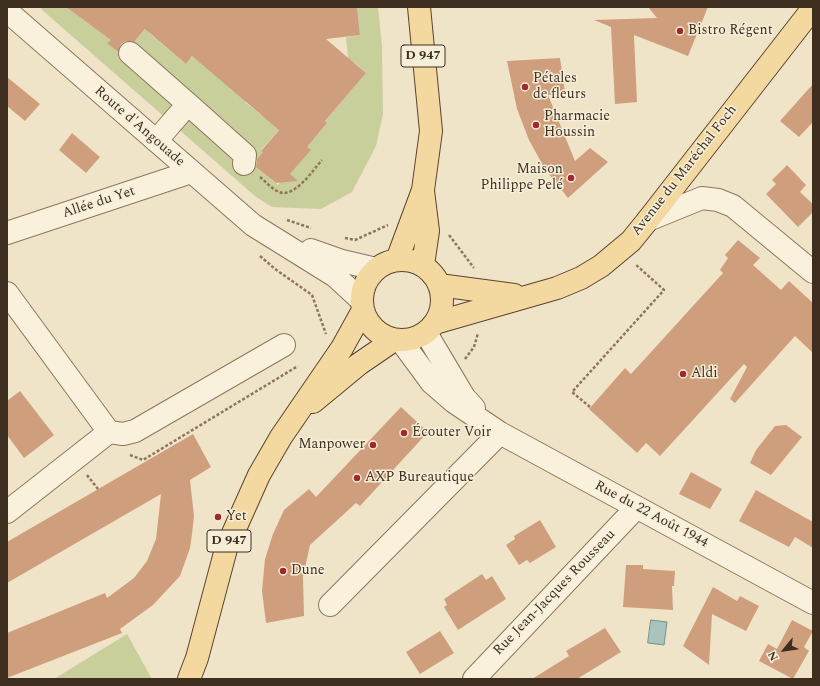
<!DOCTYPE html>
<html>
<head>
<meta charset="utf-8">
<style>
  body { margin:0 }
  #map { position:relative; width:820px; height:686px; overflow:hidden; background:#f0e4c8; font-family:Spectral,serif }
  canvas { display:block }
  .frame { position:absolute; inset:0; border:8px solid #3d2e20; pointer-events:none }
  .north { position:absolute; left:764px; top:630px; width:40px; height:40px; -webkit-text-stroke:3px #f7eed8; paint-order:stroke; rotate:241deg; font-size:11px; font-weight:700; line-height:16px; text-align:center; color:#3d2e20 }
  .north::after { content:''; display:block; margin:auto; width:14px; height:18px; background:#3d2e20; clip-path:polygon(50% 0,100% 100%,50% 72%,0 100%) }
</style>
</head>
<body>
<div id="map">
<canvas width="820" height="686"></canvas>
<div class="frame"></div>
<div class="north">N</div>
</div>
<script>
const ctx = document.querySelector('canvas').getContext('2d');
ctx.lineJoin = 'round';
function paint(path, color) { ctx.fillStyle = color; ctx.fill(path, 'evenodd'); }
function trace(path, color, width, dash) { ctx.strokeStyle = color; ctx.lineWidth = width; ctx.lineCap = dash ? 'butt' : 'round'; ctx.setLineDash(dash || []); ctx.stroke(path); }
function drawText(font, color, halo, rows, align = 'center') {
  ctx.font = font + ' Spectral,serif'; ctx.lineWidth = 3; ctx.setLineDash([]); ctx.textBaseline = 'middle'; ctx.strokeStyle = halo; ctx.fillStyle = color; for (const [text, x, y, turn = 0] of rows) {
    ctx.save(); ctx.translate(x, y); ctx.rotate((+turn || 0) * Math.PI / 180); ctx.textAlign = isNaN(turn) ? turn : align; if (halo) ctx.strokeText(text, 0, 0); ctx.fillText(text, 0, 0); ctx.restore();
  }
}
const green = new Path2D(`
  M 43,7 L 66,7 L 91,25 L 138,7 L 108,43 L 122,56 L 147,27 L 151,30 L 149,33 L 186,64 L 196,52 L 251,95 L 245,102 L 261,115 L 282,126 L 261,150 L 263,152 L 253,164 L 278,185 L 280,182 L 290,181 L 290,174 L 310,150 L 307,147 L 327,123 L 325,121 L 366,73 L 354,62 L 349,67 L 346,37 L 360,35 L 357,7 L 378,7 L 382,46 L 383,114 L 376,146 L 352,192 L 321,209 L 272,207 L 256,197 L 41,9 Z
  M 127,634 L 152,679 L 54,679 Z`);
const water = new Path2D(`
  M 651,620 L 667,622 L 664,645 L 648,643 Z`);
const building = new Path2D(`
  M 66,7 L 357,7 L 360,35 L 326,39 L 366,73 L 325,121 L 327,123 L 307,147 L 311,150 L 290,174 L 298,181 L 276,183 L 256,167 L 257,159 L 263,152 L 261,151 L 279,130 L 192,56 L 186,64 L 145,29 L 134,42 L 126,41 L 121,44 L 118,52 L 107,43 L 111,40 Z
  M 648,7 L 708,7 L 688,56 L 634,35 L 637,102 L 615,104 L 611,27 L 594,20 L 657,18 Z
  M 560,58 L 565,92 L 548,95 L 575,161 L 590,148 L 608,162 L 568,198 L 545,169 L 529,140 L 517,109 L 507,61 Z
  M 7,77 L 40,104 L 25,121 L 7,106 Z
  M 813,84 L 813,122 L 799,137 L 780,121 Z
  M 72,133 L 100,157 L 86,173 L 59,150 Z
  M 787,165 L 806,185 L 800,192 L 813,204 L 813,212 L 798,227 L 766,194 L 776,184 L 772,180 Z
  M 738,240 L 760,258 L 753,265 L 781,290 L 789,281 L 813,303 L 813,353 L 795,336 L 735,403 L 730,399 L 747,367 L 744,364 L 660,456 L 646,443 L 637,453 L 589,409 L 625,368 L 631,374 L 723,273 L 720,270 L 728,258 L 725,255 Z
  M 20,391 L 54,435 L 24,458 L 7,435 L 7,401 Z
  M 401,407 L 428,432 L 360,506 L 356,503 L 310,545 L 303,577 L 304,616 L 266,623 L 262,591 L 265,559 L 273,534 L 284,510 L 309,489 L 316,497 Z
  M 786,425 L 802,437 L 771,475 L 750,463 L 756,450 L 775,426 Z
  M 193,434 L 211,467 L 190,480 L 194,516 L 192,534 L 190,548 L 180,576 L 153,605 L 120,629 L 122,633 L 7,678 L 7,633 L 105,593 L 107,598 L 134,578 L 147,561 L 156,539 L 161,494 L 7,583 L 7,542 Z
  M 691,472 L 722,489 L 710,509 L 679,494 Z
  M 756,490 L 813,522 L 813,548 L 795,537 L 789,547 L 739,521 Z
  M 540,520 L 556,547 L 530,563 L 527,560 L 519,565 L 506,545 L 515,539 L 514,536 Z
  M 626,565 L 643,565 L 643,569 L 675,571 L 674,586 L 672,586 L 673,610 L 623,607 Z
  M 482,574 L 486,580 L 492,576 L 506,599 L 458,630 L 444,607 L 447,605 L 444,599 Z
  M 713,587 L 737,601 L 740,596 L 759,606 L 746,631 L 712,614 L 709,665 L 683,646 Z
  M 792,620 L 813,631 L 804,647 L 809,651 L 793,679 L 759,661 L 768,644 L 777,649 Z
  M 605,628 L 621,652 L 577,679 L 532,679 L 569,656 L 566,651 Z
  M 440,631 L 454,653 L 420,674 L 406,652 Z`);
const path = new Path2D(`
  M 260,177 C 266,182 271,188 277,191 C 293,201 313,170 322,160
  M 287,220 L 311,228
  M 449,235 L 474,268
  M 345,238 L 355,240 L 388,225
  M 260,256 L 275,269 L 312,295 L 326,334
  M 465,359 L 474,347 L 478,333
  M 590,407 L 572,392 L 664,290 L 635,264
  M 130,455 L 143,460 L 298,366
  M 87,475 L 98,489`);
const minor = new Path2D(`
  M 7,11 L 253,225 L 335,276 L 361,300
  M 130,53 L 188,104 L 156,141
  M 188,104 L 245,155 L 244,164
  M 648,220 L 702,198 L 718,200 L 733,206 L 813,272
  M 7,233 L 191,172
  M 311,250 L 342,261 L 376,269
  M 7,293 L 109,432 L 123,434 L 135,431 L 284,345
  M 426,333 L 464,397 L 474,408
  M 401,341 L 432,383 L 454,402 L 500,433 L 813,603
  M 7,512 L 109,432
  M 330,605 L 500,433
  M 474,679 L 636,508`);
const major = new Path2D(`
  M362 300a40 40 0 1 1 80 0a40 40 0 1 1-80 0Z
  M 397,260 L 423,190 L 431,131 L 419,7
  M 423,265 L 428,231 L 423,191
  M 439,285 L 514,295
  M 435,323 L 557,288 L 581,278 L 601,266 L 631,241 L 648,220 L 813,8
  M 313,402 L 359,364 L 394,340
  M 189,679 L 197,658 L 226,549 L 259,475 L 281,437 L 342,348 L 363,310`);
const markers = [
  [680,31,4,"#9e2a2b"],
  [525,87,4,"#9e2a2b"],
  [536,125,4,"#9e2a2b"],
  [571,178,4,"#9e2a2b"],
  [683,374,4,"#9e2a2b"],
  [404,433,4,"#9e2a2b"],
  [373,445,4,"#9e2a2b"],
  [357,478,4,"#9e2a2b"],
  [218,517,4,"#9e2a2b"],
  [283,571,4,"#9e2a2b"]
];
const shields = [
  [423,56,44],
  [229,541,44]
];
const shieldNames = [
  ["D 947",423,56],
  ["D 947",229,541]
];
const poiNames = [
  ["Bistro Régent",688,31],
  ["Pétales",533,79],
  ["de fleurs",533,95],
  ["Pharmacie",544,117],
  ["Houssin",544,133],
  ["Maison",563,170,"right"],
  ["Philippe Pelé",563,186,"right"],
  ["Aldi",691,374],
  ["Écouter Voir",412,433],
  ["Manpower",365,445,"right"],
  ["AXP Bureautique",365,478],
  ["Yet",226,517],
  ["Dune",291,571]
];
const streetNames = [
  ["Route d'Angouade",139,127,41],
  ["Avenue du Maréchal Foch",685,171,-52],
  ["Allée du Yet",99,203,-18],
  ["Rue du 22 Août 1944",651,515,28],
  ["Rue Jean-Jacques Rousseau",555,593,-46]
];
paint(green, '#c9cf9b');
paint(water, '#a9c4bc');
trace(water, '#6f938a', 1);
paint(building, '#cf9f7d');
trace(minor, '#8d765c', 24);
trace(major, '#5b4430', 24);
trace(path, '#8d765c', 2.5, [3, 2]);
trace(minor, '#faf1dc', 22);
trace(major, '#f3d9a0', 22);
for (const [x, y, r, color] of markers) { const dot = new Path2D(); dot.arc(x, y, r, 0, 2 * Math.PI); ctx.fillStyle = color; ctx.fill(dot); trace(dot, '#f7eed8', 1.5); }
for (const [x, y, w] of shields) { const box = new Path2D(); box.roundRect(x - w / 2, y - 11, w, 22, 3); ctx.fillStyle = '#f7eed8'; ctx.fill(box); trace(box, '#3d2e20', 1); }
drawText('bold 13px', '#3d2e20', null, shieldNames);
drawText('14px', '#3d2e20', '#f7eed8', poiNames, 'left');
drawText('14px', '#3d2e20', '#f7eed8', streetNames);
</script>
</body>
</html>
